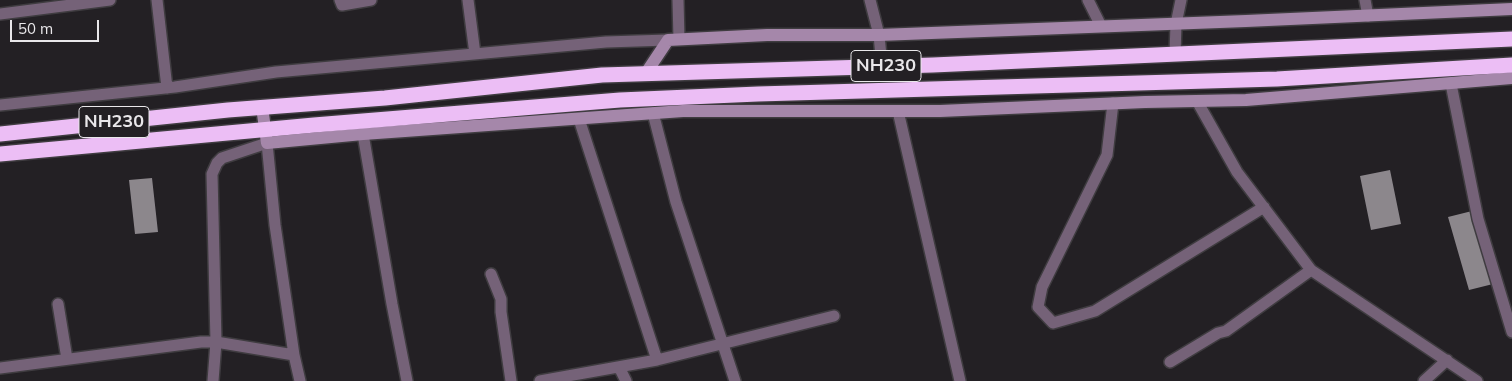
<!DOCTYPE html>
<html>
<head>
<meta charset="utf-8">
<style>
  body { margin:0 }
  #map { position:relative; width:1512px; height:381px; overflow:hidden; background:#232024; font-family:Mulish,sans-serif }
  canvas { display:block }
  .scale { position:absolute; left:10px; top:20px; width:89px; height:22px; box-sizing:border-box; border:2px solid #e9e7ea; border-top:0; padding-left:6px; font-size:15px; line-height:18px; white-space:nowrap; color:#e9e7ea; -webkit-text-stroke:4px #232024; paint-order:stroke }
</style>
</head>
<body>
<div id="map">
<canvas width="1512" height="381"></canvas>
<div class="scale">50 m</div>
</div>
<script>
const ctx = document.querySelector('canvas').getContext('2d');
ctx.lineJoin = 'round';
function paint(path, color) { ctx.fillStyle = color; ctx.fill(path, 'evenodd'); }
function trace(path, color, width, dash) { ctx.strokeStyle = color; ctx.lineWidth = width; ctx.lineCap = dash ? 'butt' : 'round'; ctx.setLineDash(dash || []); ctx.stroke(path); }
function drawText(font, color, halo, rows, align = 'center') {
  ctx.font = font + ' Mulish,sans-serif'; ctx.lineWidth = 5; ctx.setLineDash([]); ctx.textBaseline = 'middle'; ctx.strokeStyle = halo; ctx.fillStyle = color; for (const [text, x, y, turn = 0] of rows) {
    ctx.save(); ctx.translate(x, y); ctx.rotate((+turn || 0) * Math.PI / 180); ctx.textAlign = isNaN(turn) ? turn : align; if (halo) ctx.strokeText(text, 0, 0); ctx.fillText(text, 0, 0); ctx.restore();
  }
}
const building = new Path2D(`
  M 1390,170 L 1401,224 L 1371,230 L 1360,176 Z
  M 152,178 L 158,232 L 135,234 L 129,180 Z
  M 1472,211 L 1493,284 L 1469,290 L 1448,217 Z`);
const street = new Path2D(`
  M 157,0 L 167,88
  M 340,0 L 342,5 L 371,0
  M 468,0 L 475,54
  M 678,0 L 679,39
  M 870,0 L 879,35 L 882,67
  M 1088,0 L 1101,26
  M 1365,0 L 1368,16
  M 0,14 L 110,0
  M 1175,54 L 1176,24 L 1181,0
  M 1451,84 L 1478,219 L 1512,332
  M 1197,101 L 1237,172 L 1311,270 L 1477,381
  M 1113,103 L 1107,155 L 1042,287 L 1038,307 L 1053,323 L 1095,311 L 1264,207
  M 0,105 L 175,87 L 276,72 L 606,42 L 668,40
  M 898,111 L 960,381
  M 653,113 L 676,202 L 735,381
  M 579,119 L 657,360
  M 363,134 L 392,304 L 407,381
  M 491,274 L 501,299 L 501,312 L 511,381
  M 58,304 L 67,359
  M 294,355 L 300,381
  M 1170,362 L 1218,333 L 1226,331 L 1311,270
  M 619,367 L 626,381
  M 0,368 L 201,342 L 216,342 L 294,355 L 275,225 L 267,143 L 222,158 L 217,163 L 212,174 L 216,342 L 213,381
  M 540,381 L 657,360 L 834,316
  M 1424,381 L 1447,360`);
const secondary = new Path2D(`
  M 646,73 L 668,40 L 767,35 L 879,35 L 1246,21 L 1512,9
  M 262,107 L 267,143 L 363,134 L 683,111 L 940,111 L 1145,102 L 1246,100 L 1512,78`);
const highway = new Path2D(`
  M 0,134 L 228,110 L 385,98 L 602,75 L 933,65 L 1512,39
  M 0,154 L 314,125 L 620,100 L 758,94 L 1277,79 L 1512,65`);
const shields = [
  [886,66,70],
  [114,122,70]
];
const shieldNames = [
  ["NH230",886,66],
  ["NH230",114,122]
];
paint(building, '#8c878c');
trace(street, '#3f3c40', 14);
trace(secondary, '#3f3c40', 15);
trace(highway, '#3f3c40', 18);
trace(street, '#756278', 11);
trace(secondary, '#a587aa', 12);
trace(highway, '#ecbef5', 15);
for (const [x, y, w] of shields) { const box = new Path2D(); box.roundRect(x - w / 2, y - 15.5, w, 31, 4); ctx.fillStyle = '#232024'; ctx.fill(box); trace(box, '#e9e7ea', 1); }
drawText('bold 18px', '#e9e7ea', null, shieldNames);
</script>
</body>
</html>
